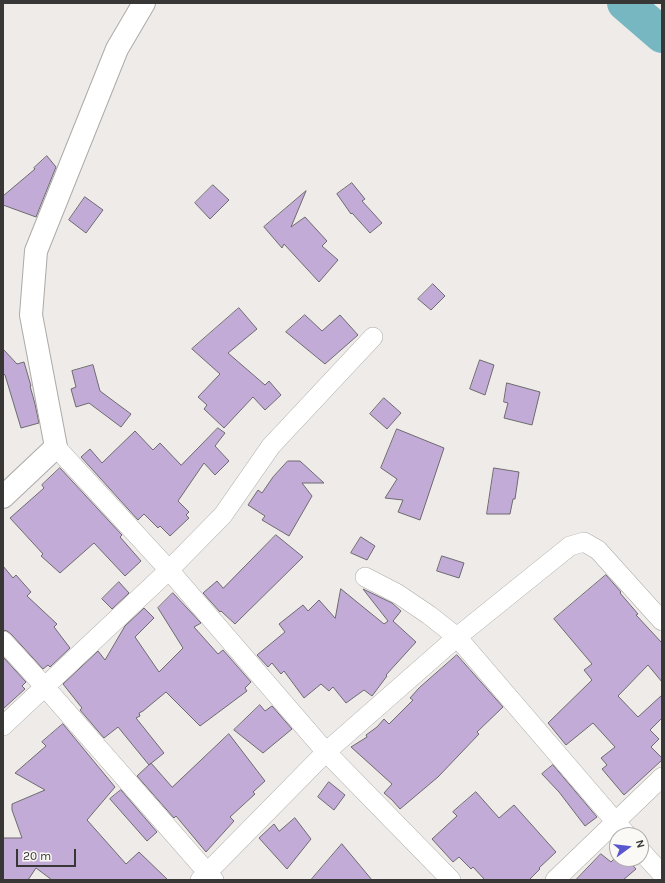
<!DOCTYPE html>
<html>
<head>
<meta charset="utf-8">
<style>
  body { margin:0 }
  #map { position:relative; width:665px; height:883px; overflow:hidden; background:#eeebe8; font-family:Karla,sans-serif }
  canvas { display:block }
  .frame { position:absolute; inset:0; border:4px solid #383736; pointer-events:none }
  .north { position:absolute; left:609px; top:827px; width:40px; height:40px; box-sizing:border-box; background:#fbf9f5; border:1px solid #adaba9; border-radius:50%; rotate:75deg; font-size:11px; font-weight:700; line-height:16px; text-align:center; color:#383736 }
  .north::after { content:''; display:block; margin:auto; width:14px; height:18px; background:#5857cf; clip-path:polygon(50% 0,100% 100%,50% 72%,0 100%) }
  .scale { position:absolute; left:16px; top:849px; width:60px; height:18px; box-sizing:border-box; border:2px solid #383736; border-top:0; padding-left:5px; font-size:12px; line-height:14px; white-space:nowrap; color:#383736; -webkit-text-stroke:3px #fbf9f5; paint-order:stroke }
</style>
</head>
<body>
<div id="map">
<canvas width="665" height="883"></canvas>
<div class="frame"></div>
<div class="north">N</div>
<div class="scale">20 m</div>
</div>
<script>
const ctx = document.querySelector('canvas').getContext('2d');
ctx.lineJoin = 'round';
function trace(path, color, width, dash) { ctx.strokeStyle = color; ctx.lineWidth = width; ctx.lineCap = dash ? 'butt' : 'round'; ctx.setLineDash(dash || []); ctx.stroke(path); }
function paint(path, color) { ctx.fillStyle = color; ctx.fill(path, 'evenodd'); }
const river = new Path2D(`
  M 625,3 L 662,35`);
const building = new Path2D(`
  M 47,156 L 56,167 L 36,217 L 3,205 L 3,196 L 35,169 L 34,168 Z
  M 352,183 L 365,199 L 362,201 L 382,223 L 370,233 L 352,213 L 351,214 L 337,194 Z
  M 213,185 L 229,200 L 210,219 L 195,203 Z
  M 306,191 L 291,227 L 305,217 L 327,241 L 322,246 L 338,260 L 319,282 L 284,244 L 282,248 L 264,227 Z
  M 85,197 L 103,210 L 86,233 L 69,220 Z
  M 433,284 L 445,296 L 431,310 L 418,299 Z
  M 239,308 L 257,329 L 228,353 L 265,385 L 269,381 L 281,395 L 265,410 L 253,397 L 224,428 L 204,409 L 207,405 L 198,397 L 220,374 L 192,349 Z
  M 305,315 L 322,331 L 340,315 L 358,335 L 325,364 L 286,332 Z
  M 3,349 L 17,364 L 24,362 L 31,386 L 30,386 L 35,404 L 39,423 L 21,428 L 5,375 L 3,373 Z
  M 480,360 L 494,365 L 485,395 L 470,389 Z
  M 93,365 L 100,391 L 131,414 L 121,427 L 89,403 L 76,407 L 71,389 L 76,387 L 72,371 Z
  M 507,383 L 540,392 L 532,425 L 504,418 L 508,403 L 504,402 Z
  M 384,398 L 401,413 L 387,429 L 370,414 Z
  M 218,428 L 225,433 L 215,446 L 229,461 L 215,475 L 204,463 L 178,501 L 189,512 L 186,515 L 189,518 L 170,536 L 160,526 L 158,528 L 144,514 L 138,520 L 81,457 L 90,449 L 102,463 L 135,431 L 153,450 L 160,443 L 181,465 Z
  M 397,429 L 444,448 L 420,520 L 398,512 L 403,500 L 385,498 L 397,479 L 381,468 Z
  M 288,461 L 300,461 L 324,483 L 302,483 L 312,496 L 289,536 L 262,520 L 265,516 L 248,505 L 258,490 L 262,493 L 273,477 Z
  M 60,468 L 122,535 L 120,537 L 141,561 L 125,576 L 94,543 L 60,573 L 41,556 L 43,554 L 10,518 L 44,488 L 42,485 Z
  M 494,468 L 519,472 L 515,499 L 513,499 L 510,514 L 487,514 Z
  M 276,535 L 303,557 L 235,624 L 221,611 L 220,612 L 203,593 L 217,581 L 223,588 Z
  M 361,537 L 375,546 L 367,560 L 351,553 Z
  M 442,556 L 464,563 L 459,578 L 437,571 Z
  M 3,566 L 13,578 L 16,575 L 31,592 L 27,596 L 57,624 L 54,627 L 70,648 L 50,667 L 48,665 L 43,669 L 11,634 L 7,631 L 3,630 Z
  M 606,575 L 621,592 L 620,593 L 638,614 L 636,615 L 662,643 L 662,682 L 648,665 L 618,696 L 638,717 L 662,695 L 662,718 L 650,730 L 659,739 L 651,747 L 662,758 L 662,760 L 624,795 L 602,769 L 607,765 L 601,758 L 615,747 L 593,723 L 566,745 L 548,723 L 592,680 L 584,670 L 592,664 L 554,619 Z
  M 119,582 L 129,593 L 112,609 L 102,599 Z
  M 341,589 L 384,624 L 388,621 L 363,589 L 392,603 L 401,611 L 393,621 L 416,642 L 386,675 L 387,676 L 372,696 L 364,690 L 346,703 L 333,687 L 329,691 L 321,684 L 304,698 L 284,671 L 281,674 L 272,663 L 268,667 L 257,655 L 285,632 L 279,624 L 303,605 L 308,611 L 319,600 L 335,618 Z
  M 173,593 L 201,623 L 194,627 L 218,654 L 223,650 L 251,682 L 245,688 L 247,691 L 200,726 L 166,692 L 143,711 L 139,713 L 140,716 L 136,718 L 164,753 L 149,765 L 118,727 L 104,738 L 80,710 L 82,708 L 63,684 L 98,651 L 105,660 L 125,626 L 144,608 L 154,618 L 135,637 L 159,672 L 183,648 L 158,608 Z
  M 457,655 L 503,707 L 477,732 L 479,734 L 438,777 L 400,809 L 392,800 L 384,793 L 392,784 L 351,747 L 367,737 L 366,735 L 377,727 L 384,719 L 389,724 L 413,700 L 410,698 L 419,688 Z
  M 3,657 L 26,682 L 22,686 L 25,689 L 3,709 Z
  M 260,705 L 265,711 L 272,706 L 292,729 L 263,753 L 234,730 Z
  M 63,724 L 115,787 L 87,820 L 126,864 L 139,852 L 168,880 L 52,880 L 36,868 L 28,880 L 3,880 L 3,838 L 22,838 L 12,810 L 12,804 L 45,790 L 15,773 L 46,746 L 42,742 Z
  M 229,734 L 265,781 L 253,792 L 255,794 L 230,817 L 234,821 L 206,852 L 176,816 L 174,818 L 137,776 L 151,763 L 172,787 Z
  M 553,765 L 597,817 L 585,826 L 559,792 L 542,774 Z
  M 329,782 L 345,795 L 334,810 L 318,797 Z
  M 121,790 L 157,832 L 147,841 L 110,799 Z
  M 476,792 L 499,818 L 514,805 L 556,852 L 539,868 L 540,869 L 529,880 L 485,880 L 473,867 L 471,869 L 459,857 L 453,862 L 432,839 L 457,816 L 453,812 Z
  M 295,818 L 311,839 L 287,869 L 259,838 L 274,824 L 279,831 Z
  M 342,844 L 372,880 L 311,880 Z
  M 601,854 L 611,862 L 614,859 L 627,859 L 636,869 L 623,880 L 576,880 Z`);
const street = new Path2D(`
  M 56,447 L 169,570 L 326,752 L 451,880
  M 365,577 L 398,594 L 429,615 L 457,637 L 627,835
  M 3,641 L 45,687 L 214,880
  M 3,726 L 169,570 L 223,515 L 271,446 L 373,337
  M 641,851 L 662,874
  M 200,880 L 326,752 L 457,637 L 570,546 L 584,542 L 598,550 L 662,621
  M 555,880 L 662,777`);
const secondary = new Path2D(`
  M 3,497 L 56,447 L 31,315 L 36,251 L 117,49 L 144,3`);
trace(river, '#77b7c1', 36);
paint(building, '#c3abd7');
trace(building, '#6c6b6e', 1);
trace(street, '#adaaa7', 20);
trace(secondary, '#adaaa7', 24);
trace(street, '#fff', 19);
trace(secondary, '#fff', 22);
</script>
</body>
</html>
